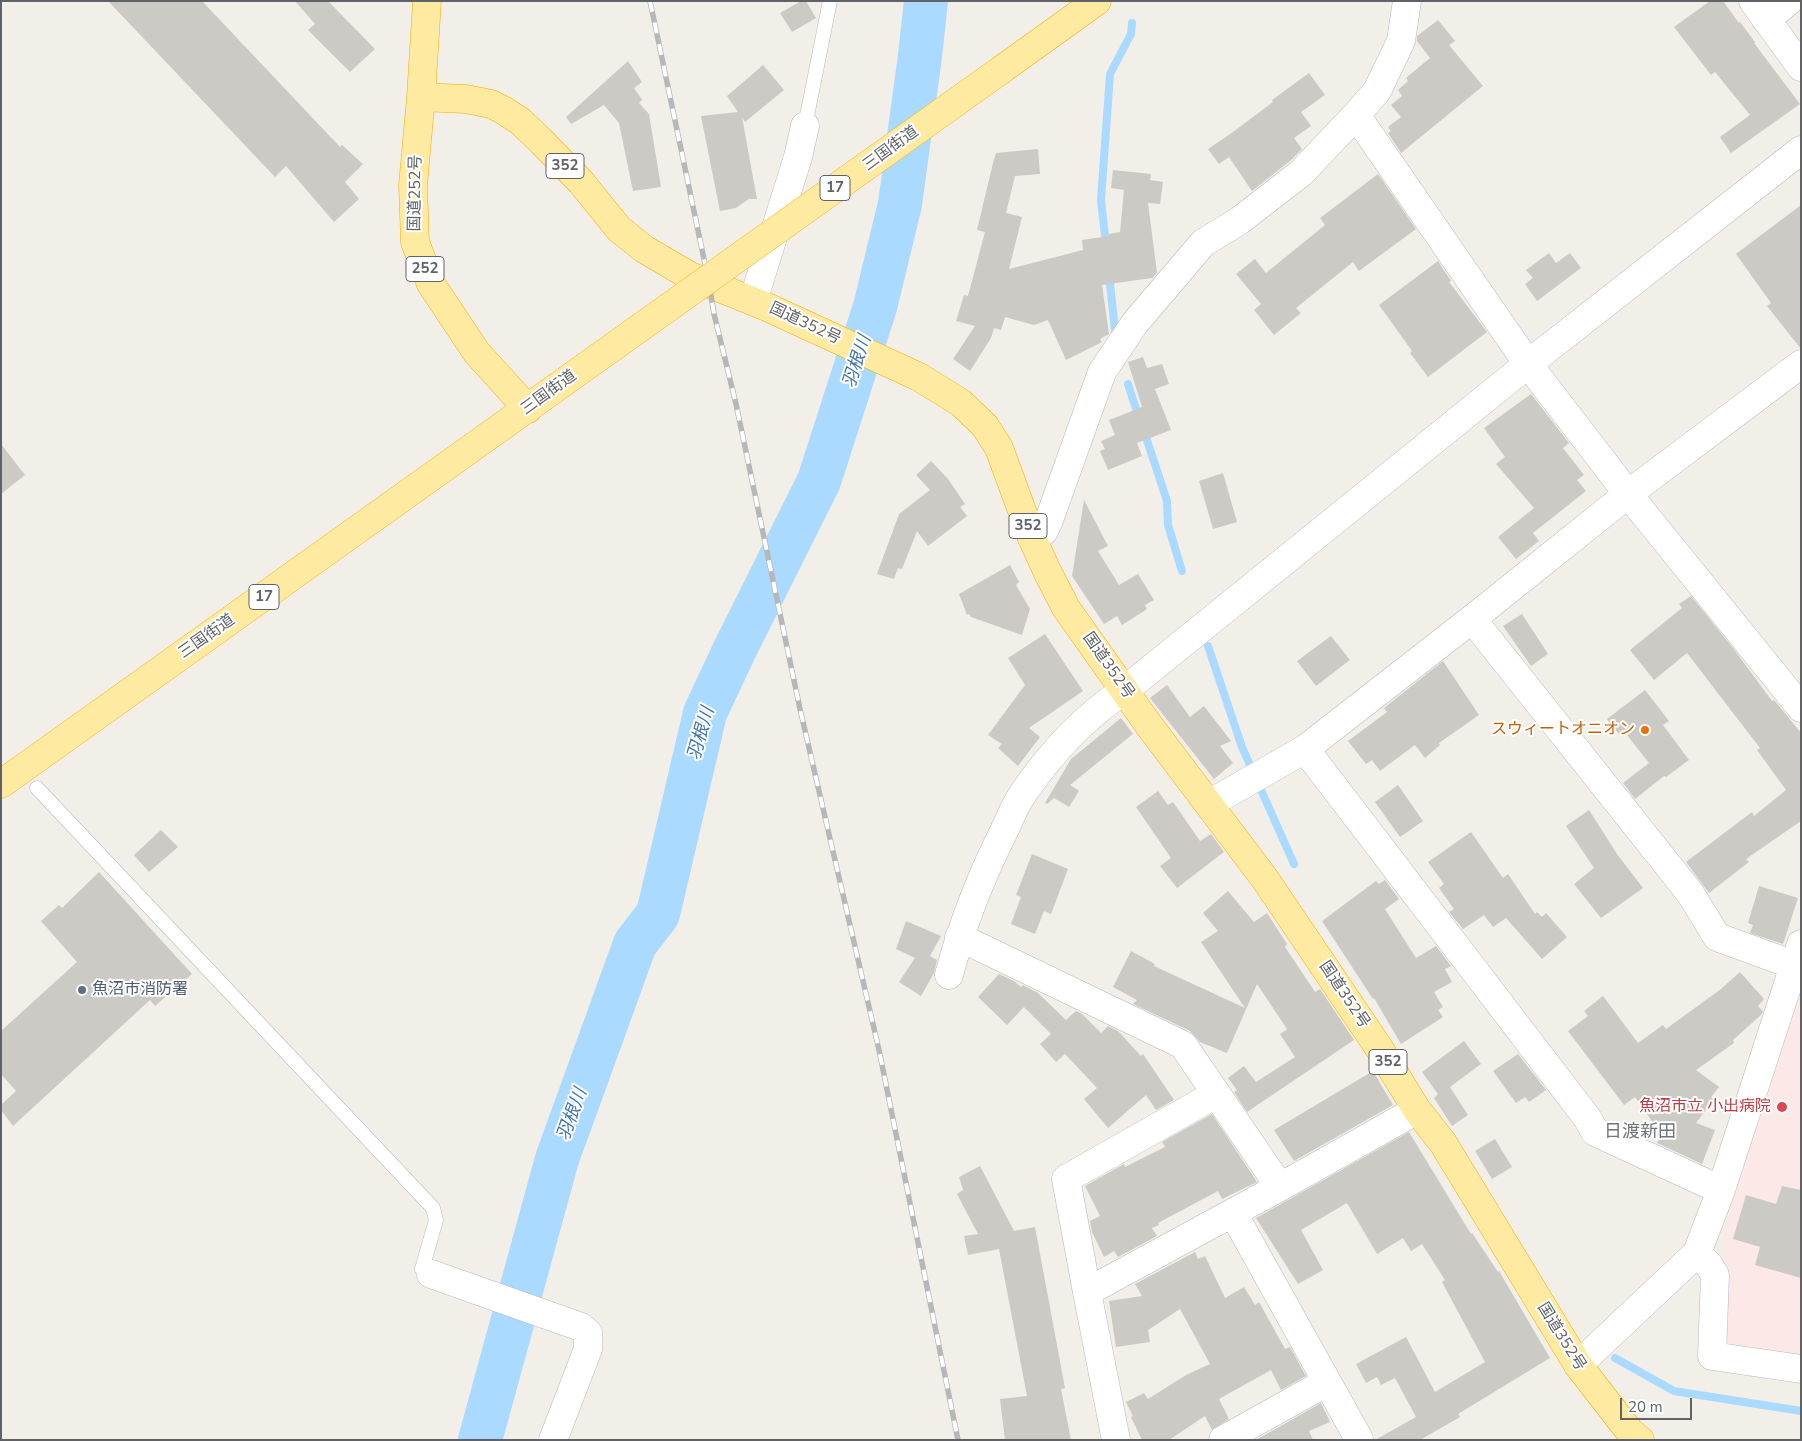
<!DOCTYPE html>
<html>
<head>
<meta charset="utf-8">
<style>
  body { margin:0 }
  #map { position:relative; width:1802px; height:1441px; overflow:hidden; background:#f1efe8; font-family:"Nunito Sans",sans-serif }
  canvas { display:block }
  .frame { position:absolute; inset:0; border:2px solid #5f6368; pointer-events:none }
  .scale { position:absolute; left:1620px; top:1398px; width:72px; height:22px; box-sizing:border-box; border:2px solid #5f6368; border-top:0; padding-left:6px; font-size:15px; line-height:18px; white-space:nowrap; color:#5f6368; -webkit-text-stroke:4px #fff; paint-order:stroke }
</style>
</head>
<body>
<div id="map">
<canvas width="1802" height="1441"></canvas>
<div class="frame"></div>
<div class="scale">20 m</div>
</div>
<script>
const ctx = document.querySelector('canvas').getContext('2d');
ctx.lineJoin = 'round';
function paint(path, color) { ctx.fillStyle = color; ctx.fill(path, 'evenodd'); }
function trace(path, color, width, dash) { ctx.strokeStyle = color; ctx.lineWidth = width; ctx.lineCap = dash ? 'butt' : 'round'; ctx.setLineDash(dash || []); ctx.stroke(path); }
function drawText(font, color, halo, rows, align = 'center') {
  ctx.font = font + ' "Nunito Sans","Noto Sans JP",sans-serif'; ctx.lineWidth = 4; ctx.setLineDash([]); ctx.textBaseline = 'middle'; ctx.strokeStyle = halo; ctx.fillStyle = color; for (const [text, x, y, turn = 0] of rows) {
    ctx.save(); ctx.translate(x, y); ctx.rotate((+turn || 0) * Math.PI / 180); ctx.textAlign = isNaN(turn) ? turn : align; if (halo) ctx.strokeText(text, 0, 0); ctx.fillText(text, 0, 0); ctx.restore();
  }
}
const medical = new Path2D(`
  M 1801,986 L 1801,1361 L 1715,1346 L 1726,1227 Z`);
const stream = new Path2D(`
  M 1106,245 L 1101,200 L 1110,74 L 1131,34 L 1132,23
  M 1109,274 L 1115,331
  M 1128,384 L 1139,418
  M 1144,431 L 1167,501 L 1168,525 L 1182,571
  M 1208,646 L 1242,747 L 1294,864
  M 1615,1358 L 1674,1391 L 1801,1411`);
const river = new Path2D(`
  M 480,1440 L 557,1159 L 635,944 L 658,914 L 705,713 L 734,651 L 819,481 L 875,307 L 900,204 L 920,56 L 926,1`);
const building = new Path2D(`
  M 108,1 L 202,1 L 340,147 L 342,145 L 363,164 L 345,182 L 359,199 L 334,222 L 286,166 L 275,177 Z
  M 295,1 L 328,1 L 375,49 L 350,72 L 308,30 L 315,24 Z
  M 801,1 L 806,1 L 816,18 L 792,32 L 780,13 Z
  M 1710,1 L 1723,1 L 1739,23 L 1740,22 L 1755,42 L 1754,43 L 1800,104 L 1731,153 L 1720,137 L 1750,115 L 1715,72 L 1711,75 L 1674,27 Z
  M 1438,20 L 1455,41 L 1449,45 L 1483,86 L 1401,153 L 1388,133 L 1391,131 L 1388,127 L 1401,117 L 1391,105 L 1402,96 L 1398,90 L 1408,81 L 1406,78 L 1430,58 L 1417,41 L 1417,36 Z
  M 628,61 L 642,82 L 634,88 L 642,100 L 639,103 L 649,114 L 661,187 L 633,191 L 619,123 L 604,105 L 571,124 L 566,117 Z
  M 763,65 L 784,90 L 745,122 L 742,117 L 757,199 L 749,199 L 736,208 L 720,211 L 701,116 L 738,112 L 727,96 Z
  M 1309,73 L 1325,95 L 1301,112 L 1311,126 L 1294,138 L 1302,149 L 1290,161 L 1252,191 L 1229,157 L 1219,164 L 1208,149 L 1233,132 L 1273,102 L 1272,100 Z
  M 1038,149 L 1040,174 L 1015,176 L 1006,213 L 1022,217 L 1009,269 L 1083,250 L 1082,240 L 1109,236 L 1109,234 L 1120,232 L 1124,190 L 1111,188 L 1113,170 L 1151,174 L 1150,180 L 1163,182 L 1160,204 L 1148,203 L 1157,273 L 1152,278 L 1102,285 L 1109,334 L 1100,339 L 1102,342 L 1066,360 L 1048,320 L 1034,325 L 1005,317 L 1001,330 L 994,328 L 991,338 L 970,371 L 953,359 L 975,326 L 956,321 L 964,295 L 968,296 L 985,232 L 977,230 L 993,163 L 996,153 Z
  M 1378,174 L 1416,229 L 1359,271 L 1353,262 L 1296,308 L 1301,313 L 1274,335 L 1254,310 L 1261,304 L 1236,274 L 1255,259 L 1266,273 L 1325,225 L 1320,218 Z
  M 1801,205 L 1801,349 L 1767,306 L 1771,303 L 1736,254 Z
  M 1549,253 L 1556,263 L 1570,253 L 1581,268 L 1537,301 L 1525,284 L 1533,278 L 1526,270 Z
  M 1438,261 L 1451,281 L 1449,282 L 1487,332 L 1428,377 L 1410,353 L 1412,351 L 1379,305 Z
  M 1143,357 L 1147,368 L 1162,364 L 1169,384 L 1155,389 L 1171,430 L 1137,443 L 1142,456 L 1108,470 L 1100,451 L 1105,449 L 1101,441 L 1115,435 L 1109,420 L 1142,407 L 1128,362 Z
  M 1531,394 L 1569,443 L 1563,448 L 1584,475 L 1577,480 L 1586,491 L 1533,533 L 1539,541 L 1516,559 L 1498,537 L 1534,508 L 1496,464 L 1505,457 L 1484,428 Z
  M 1,444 L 25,475 L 1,494 Z
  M 931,461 L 948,479 L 965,504 L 960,507 L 967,516 L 928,546 L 917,531 L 902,569 L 898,568 L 894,579 L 877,574 L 899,514 L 930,490 L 916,475 Z
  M 1223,473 L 1237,522 L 1213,529 L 1199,481 Z
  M 1084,500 L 1108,546 L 1098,551 L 1119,585 L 1138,574 L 1154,600 L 1145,605 L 1147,609 L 1122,625 L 1117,616 L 1104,624 L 1072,576 Z
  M 1010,565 L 1019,582 L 1016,585 L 1030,609 L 1022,635 L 971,617 L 969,614 L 967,615 L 959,594 Z
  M 1691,596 L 1733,648 L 1772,701 L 1774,700 L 1801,733 L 1801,821 L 1746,859 L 1749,862 L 1709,893 L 1686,862 L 1752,812 L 1754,816 L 1786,790 L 1757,750 L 1760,748 L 1687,653 L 1654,680 L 1630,650 L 1682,608 L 1679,604 Z
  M 1522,614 L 1548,654 L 1531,666 L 1503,626 Z
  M 1045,634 L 1083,691 L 1029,728 L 1040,737 L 1018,766 L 998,748 L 1002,744 L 988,735 L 1025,685 L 1008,658 Z
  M 1331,636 L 1350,660 L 1316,686 L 1297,661 Z
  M 1443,661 L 1479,715 L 1439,743 L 1440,745 L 1425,758 L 1415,745 L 1380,771 L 1372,760 L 1366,764 L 1348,741 L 1387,712 L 1384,708 Z
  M 1167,685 L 1190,717 L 1204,706 L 1231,741 L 1220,746 L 1233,763 L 1214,779 L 1150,698 Z
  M 1645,690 L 1669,721 L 1663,725 L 1689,760 L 1666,777 L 1664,776 L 1635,799 L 1623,783 L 1649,763 L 1623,730 L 1619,734 L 1607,719 Z
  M 1121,718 L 1133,734 L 1070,785 L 1079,791 L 1069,807 L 1054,798 L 1047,804 L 1045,803 L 1071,759 Z
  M 1398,785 L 1423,821 L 1400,837 L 1375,802 Z
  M 1158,791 L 1168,805 L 1173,802 L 1200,841 L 1211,834 L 1224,852 L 1177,888 L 1160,866 L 1171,858 L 1136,807 Z
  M 1589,810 L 1617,854 L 1643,888 L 1601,918 L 1574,884 L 1594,868 L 1566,826 Z
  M 161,830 L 178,847 L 149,872 L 134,855 Z
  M 1471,832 L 1503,878 L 1508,874 L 1535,914 L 1537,912 L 1542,917 L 1546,913 L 1567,937 L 1542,959 L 1506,918 L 1493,927 L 1484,915 L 1463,929 L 1449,912 L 1454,909 L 1439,888 L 1444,884 L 1428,862 Z
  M 1032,854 L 1068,869 L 1051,914 L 1044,911 L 1035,934 L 1011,924 L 1021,897 L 1016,895 Z
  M 99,872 L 192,974 L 155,1006 L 150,1000 L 13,1126 L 1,1110 L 1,1105 L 16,1091 L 1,1074 L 1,1031 L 77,962 L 41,921 L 59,905 L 62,908 Z
  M 1385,880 L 1399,899 L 1385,909 L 1416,958 L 1436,946 L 1451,966 L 1445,969 L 1452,982 L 1434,992 L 1443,1007 L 1438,1010 L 1443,1017 L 1401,1044 L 1374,998 L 1373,999 L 1322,921 L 1376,881 L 1379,884 Z
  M 1759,886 L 1798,898 L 1783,944 L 1750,933 L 1753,925 L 1748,923 Z
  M 1228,891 L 1254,922 L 1267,913 L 1287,944 L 1285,947 L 1315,992 L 1320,989 L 1354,1040 L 1247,1112 L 1234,1092 L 1237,1090 L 1228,1078 L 1244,1066 L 1256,1082 L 1295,1057 L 1280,1034 L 1287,1029 L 1257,984 L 1227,1053 L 1200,1042 L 1190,1031 L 1133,1004 L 1137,1000 L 1113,987 L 1131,951 L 1155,964 L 1154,966 L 1245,1008 L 1201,942 L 1218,931 L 1203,913 Z
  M 906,921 L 941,936 L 930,956 L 937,960 L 934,973 L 921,996 L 899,982 L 915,958 L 896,949 Z
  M 1740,972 L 1764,999 L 1758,1006 L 1763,1011 L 1762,1014 L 1733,1040 L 1734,1043 L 1696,1070 L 1719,1087 L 1711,1097 L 1714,1099 L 1696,1123 L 1715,1130 L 1702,1164 L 1657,1143 L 1660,1137 L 1654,1134 L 1656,1127 L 1635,1097 L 1624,1105 L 1568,1031 L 1588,1016 L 1584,1011 L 1603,996 L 1638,1043 L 1663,1025 L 1666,1029 L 1721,989 Z
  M 999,974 L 1014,981 L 1021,987 L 1023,985 L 1038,993 L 1066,1020 L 1076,1011 L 1082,1014 L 1101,1033 L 1108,1026 L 1118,1031 L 1141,1056 L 1143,1054 L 1174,1100 L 1156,1110 L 1146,1095 L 1108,1128 L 1084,1099 L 1097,1088 L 1065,1054 L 1056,1062 L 1040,1044 L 1051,1034 L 1024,1007 L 1007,1025 L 978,997 Z
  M 1464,1041 L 1481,1064 L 1450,1087 L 1468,1115 L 1452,1126 L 1434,1098 L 1438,1094 L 1422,1072 Z
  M 1518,1054 L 1546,1090 L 1529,1102 L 1525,1097 L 1516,1103 L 1493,1071 Z
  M 1373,1071 L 1393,1105 L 1294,1161 L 1274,1130 Z
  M 1212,1114 L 1257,1182 L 1222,1199 L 1218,1191 L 1158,1223 L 1159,1225 L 1152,1228 L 1157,1236 L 1118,1257 L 1114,1251 L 1104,1257 L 1092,1232 L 1090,1221 L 1100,1216 L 1085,1186 L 1124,1164 L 1125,1167 L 1165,1147 L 1162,1142 Z
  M 1409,1132 L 1471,1234 L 1472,1233 L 1498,1272 L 1499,1271 L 1550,1358 L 1458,1414 L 1460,1417 L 1420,1440 L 1375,1440 L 1416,1417 L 1395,1378 L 1381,1385 L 1377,1377 L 1366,1383 L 1356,1364 L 1406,1337 L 1435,1392 L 1485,1362 L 1442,1282 L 1445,1280 L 1422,1244 L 1411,1251 L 1403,1238 L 1377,1254 L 1347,1203 L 1301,1230 L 1323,1270 L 1298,1284 L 1256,1218 Z
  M 1495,1139 L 1512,1167 L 1492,1179 L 1475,1151 Z
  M 980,1166 L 1014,1231 L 1035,1227 L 1065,1388 L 1061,1389 L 1071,1440 L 1005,1440 L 1000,1399 L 1027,1396 L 999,1249 L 968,1255 L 964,1236 L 978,1234 L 957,1194 L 963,1190 L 959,1177 Z
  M 1782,1186 L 1801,1190 L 1801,1278 L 1755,1265 L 1760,1247 L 1733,1239 L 1746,1195 L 1776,1204 Z
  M 1195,1252 L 1198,1259 L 1205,1256 L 1225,1298 L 1244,1287 L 1255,1305 L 1259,1302 L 1285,1349 L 1290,1347 L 1306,1376 L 1281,1390 L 1271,1370 L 1219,1399 L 1229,1419 L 1212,1430 L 1205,1416 L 1169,1440 L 1142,1440 L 1131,1417 L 1133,1416 L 1126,1402 L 1144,1393 L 1148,1399 L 1186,1375 L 1210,1364 L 1180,1309 L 1148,1330 L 1150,1342 L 1116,1347 L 1109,1301 L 1142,1296 L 1135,1284 Z
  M 1321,1403 L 1330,1422 L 1309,1431 L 1313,1440 L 1256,1440 Z`);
const service = new Path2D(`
  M 805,126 L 830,1
  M 37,788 L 433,1208 L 436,1220 L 422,1269 L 431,1274`);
const minor = new Path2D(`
  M 1766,20 L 1789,1
  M 1356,115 L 1528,364 L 1628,494 L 1801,708
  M 753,301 L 798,157 L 805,126
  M 1032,538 L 1044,531 L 1049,520 L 1102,372 L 1135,323 L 1203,243 L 1239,221 L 1301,173 L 1356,115 L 1377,91 L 1401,41 L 1407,1
  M 1472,619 L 1690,893 L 1717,937 L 1794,965
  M 1305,749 L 1588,1119 L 1595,1132 L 1721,1190
  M 1209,804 L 1305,749 L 1472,619 L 1628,494 L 1801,364
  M 959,937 L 1183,1045 L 1280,1187
  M 949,975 C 962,925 980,879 1003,833 C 1009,821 1014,807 1022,795 C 1049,755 1084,717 1125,690
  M 1233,1213 L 1359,1439
  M 1697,1253 L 1709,1265 L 1715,1275 L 1712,1356 L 1801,1369
  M 431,1274 L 581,1327 L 588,1333 L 588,1349 L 553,1440
  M 1087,1292 L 1066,1179 L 1216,1094
  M 1578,1365 L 1697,1253 L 1721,1190 L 1801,944
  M 1116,1440 L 1087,1292 L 1280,1187 L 1417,1110
  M 1223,1440 L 1327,1382`);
const tertiary = new Path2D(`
  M 1753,1 L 1801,67
  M 1125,690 L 1528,364 L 1801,150`);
const trunk = new Path2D(`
  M 427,1 L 421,97 L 413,185 L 415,242 L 431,284 L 477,353 L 528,409
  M 1001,70 L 1097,1
  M 421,97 L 466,99 L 491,104 L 503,110 L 520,121 L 541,141 L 581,182 L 619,229 L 644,249 L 690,276 L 767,307 L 919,377 L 961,403 L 985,426 L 999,448 L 1032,538 L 1048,573 L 1066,608 L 1148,724 L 1265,879 L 1379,1048 L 1417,1110 L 1443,1143 L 1578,1365 L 1630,1432 L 1640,1440
  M 1,784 L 669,307`);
const rail = new Path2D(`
  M 650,1 L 709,283 L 714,314 L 736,404 L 800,709 L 879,1050 L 958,1440`);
const trunkBridge = new Path2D(`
  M 669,307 L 1001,70`);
const markers = [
  [1645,730,5,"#e8710a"],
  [82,990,5,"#5c6f8a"],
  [1782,1107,6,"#e0444e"]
];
const shields = [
  [565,166,38],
  [835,188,30],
  [425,269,38],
  [1028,526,38],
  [264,597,30],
  [1388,1062,38]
];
const shieldNames = [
  ["352",565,166],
  ["17",835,188],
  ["252",425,269],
  ["352",1028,526],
  ["17",264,597],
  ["352",1388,1062]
];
const streetNames = [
  ["三国街道",891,149,-36],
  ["国道252号",416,193,-89],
  ["国道352号",805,324,25],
  ["三国街道",549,393,-36],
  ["三国街道",207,637,-35],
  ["国道352号",1108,666,55],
  ["国道352号",1344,995,56],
  ["国道352号",1561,1337,58]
];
const foodNames = [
  ["スウィートオニオン",1635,730]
];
const serviceNames = [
  ["魚沼市消防署",92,990]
];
const healthNames = [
  ["魚沼市立 小出病院",1771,1107]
];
const waterNames = [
  ["羽根川",858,362,-72],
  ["羽根川",702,734,-74],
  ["羽根川",573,1115,-70]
];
const neighbourhoodNames = [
  ["日渡新田",1640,1133]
];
paint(medical, '#fce8e6');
trace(stream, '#aadaff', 8);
trace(river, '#aadaff', 44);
paint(building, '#cccac5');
trace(service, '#b5b8bc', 15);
trace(minor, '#b5b8bc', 29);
trace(tertiary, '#b5b8bc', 29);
trace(trunk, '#f9ab00', 29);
trace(service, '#fff', 14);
trace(minor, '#fff', 28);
trace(tertiary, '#fff', 28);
trace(trunk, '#feeaa1', 28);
trace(rail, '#b6b7b8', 5.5);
trace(rail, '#fff', 4, [11]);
trace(trunkBridge, '#f9ab00', 29, []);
trace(trunkBridge, '#feeaa1', 28);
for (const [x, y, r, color] of markers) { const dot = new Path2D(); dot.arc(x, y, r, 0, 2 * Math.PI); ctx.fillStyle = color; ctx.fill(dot); trace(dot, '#fff', 2); }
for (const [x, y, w] of shields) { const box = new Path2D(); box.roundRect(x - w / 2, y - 12.5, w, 25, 4); ctx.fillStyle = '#fff'; ctx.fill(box); trace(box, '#5f6368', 1); }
drawText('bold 15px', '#5f6368', null, shieldNames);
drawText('16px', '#5f6368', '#fff', streetNames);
drawText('16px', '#c56008', '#fff', foodNames, 'right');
drawText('16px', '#4e5e75', '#fff', serviceNames, 'left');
drawText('16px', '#be3a42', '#fff', healthNames, 'right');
drawText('italic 18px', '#4174aa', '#fff', waterNames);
drawText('18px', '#70757a', '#fff', neighbourhoodNames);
</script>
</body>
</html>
